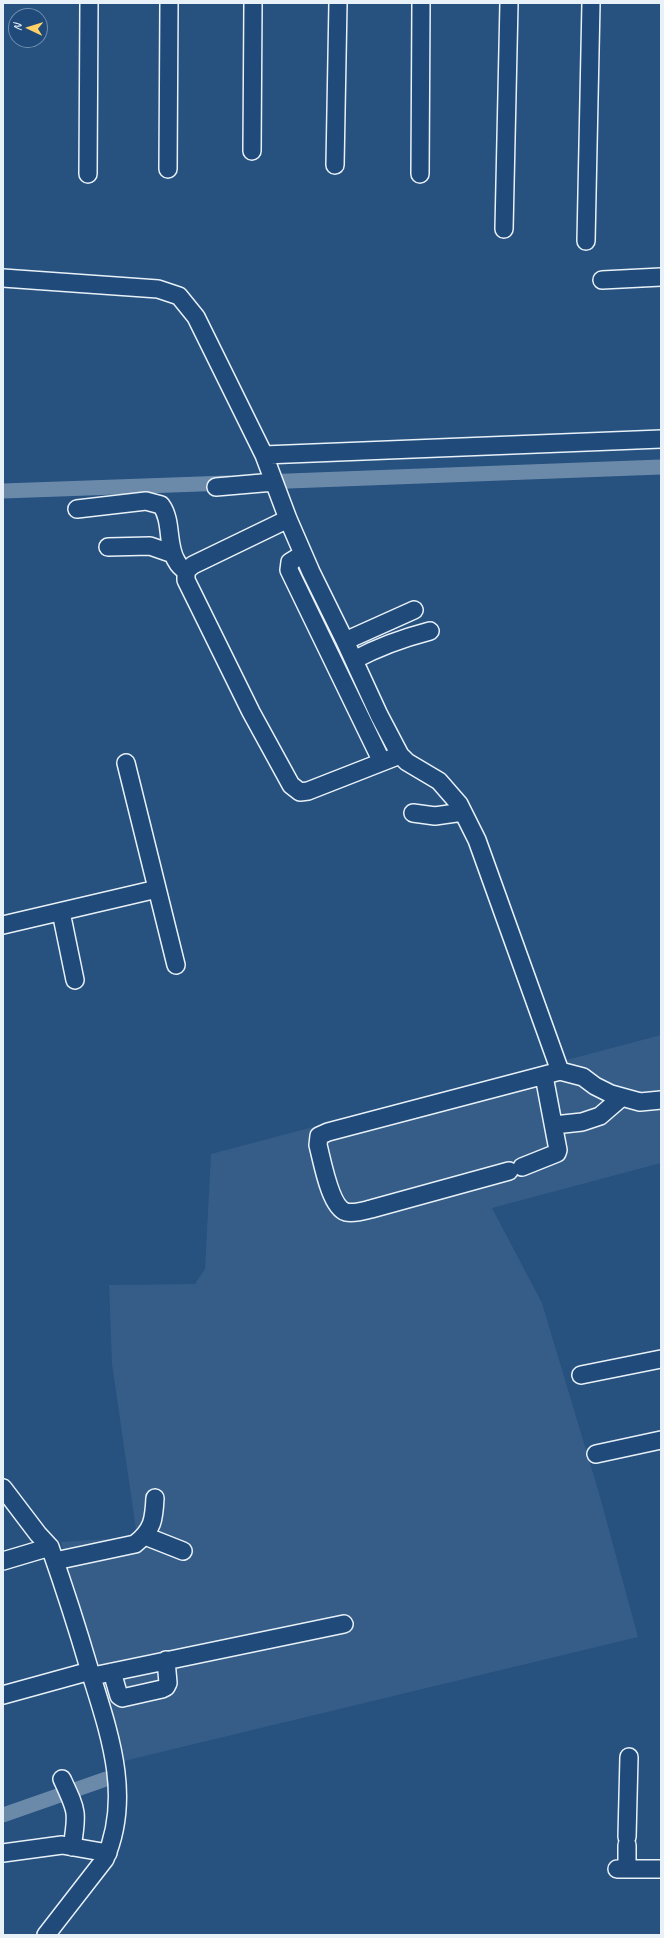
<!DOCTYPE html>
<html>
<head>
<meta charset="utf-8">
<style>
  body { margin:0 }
  #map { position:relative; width:664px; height:1938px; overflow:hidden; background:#27517f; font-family:Caveat,sans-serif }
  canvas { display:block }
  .frame { position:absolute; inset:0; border:4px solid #e8f1f8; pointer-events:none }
  .north { position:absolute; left:8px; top:8px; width:40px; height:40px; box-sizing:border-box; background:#1f4a7a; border:1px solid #6f8dac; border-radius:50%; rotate:274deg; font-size:11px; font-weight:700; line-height:16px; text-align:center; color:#e8f1f8 }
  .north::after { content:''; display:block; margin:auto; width:14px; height:18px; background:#ffd166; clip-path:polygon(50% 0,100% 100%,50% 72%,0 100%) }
</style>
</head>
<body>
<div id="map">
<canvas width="664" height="1938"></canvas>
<div class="frame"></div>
<div class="north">N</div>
</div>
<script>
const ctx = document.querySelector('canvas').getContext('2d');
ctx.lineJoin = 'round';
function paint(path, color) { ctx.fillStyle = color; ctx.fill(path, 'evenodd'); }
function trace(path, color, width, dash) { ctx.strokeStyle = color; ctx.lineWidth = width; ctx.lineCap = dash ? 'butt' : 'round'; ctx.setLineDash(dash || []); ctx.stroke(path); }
const built = new Path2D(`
  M 661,1035 L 661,1163 L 492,1208 L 542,1303 L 599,1493 L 638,1637 L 124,1761 L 61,1542 L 137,1537 L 112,1364 L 109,1285 L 195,1284 L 205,1269 L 211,1154 Z`);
const canal = new Path2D(`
  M 262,482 L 661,467
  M 3,491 L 228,483
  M 3,1815 L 106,1779`);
const minor = new Path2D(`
  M 252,151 L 253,3
  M 335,165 L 338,3
  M 168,169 L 169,3
  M 88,174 L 89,3
  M 420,174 L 421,3
  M 504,229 L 509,3
  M 586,241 L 591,3
  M 3,278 L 158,289 L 179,296 L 196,317 L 264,455 L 288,519 L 311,572 L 345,641 L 379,715 L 400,755 L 407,762 L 439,781 L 459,804 L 477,840 L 560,1071
  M 602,280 L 661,277
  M 264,455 L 661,439
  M 216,487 L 274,482
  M 77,509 L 146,501 L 161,505 C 173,521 166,546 177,562 C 179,566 183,569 186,571
  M 288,519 L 193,565 L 186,571 L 186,580 L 251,712 L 291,785 L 300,792 L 308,791 L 400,755
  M 108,547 L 150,546 L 173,554
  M 303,554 L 290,562 L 289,570 L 382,762
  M 345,641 L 414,610
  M 354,660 C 378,647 403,638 430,631
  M 126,763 L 176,965
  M 413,813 L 435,816 L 463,812
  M 61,912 L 75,980
  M 3,925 L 157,889
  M 554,1125 L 582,1122 L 600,1116 L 622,1097
  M 522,1167 L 557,1153 L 558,1150 L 544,1076
  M 509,1171 L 371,1209 C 363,1211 354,1214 346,1212 C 330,1207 322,1160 318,1145 L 319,1136 L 328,1132 L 560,1071 L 583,1077 L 595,1086 L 611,1094 L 640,1102 L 661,1100
  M 581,1375 L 661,1359
  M 596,1454 L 661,1440
  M 3,1488 L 38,1534 L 50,1547 C 64,1587 77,1627 89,1668 C 108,1730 133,1795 105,1859 L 46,1935
  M 145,1536 L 183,1551
  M 3,1561 L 50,1547
  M 55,1561 L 135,1544 C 153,1530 154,1519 155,1498
  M 112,1672 L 119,1696 L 122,1698 L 162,1689 L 166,1687 L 168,1683 L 166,1660
  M 93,1676 L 344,1624
  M 3,1695 L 90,1671
  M 62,1779 C 77,1811 78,1812 72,1847
  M 627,1837 L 629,1757
  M 627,1845 L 627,1869
  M 3,1853 L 62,1845 L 108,1853
  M 617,1869 L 661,1869`);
paint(built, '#355d88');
trace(canal, '#6b8aaa', 15);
trace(minor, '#e8f1f8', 20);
trace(minor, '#1f4a7a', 17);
</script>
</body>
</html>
